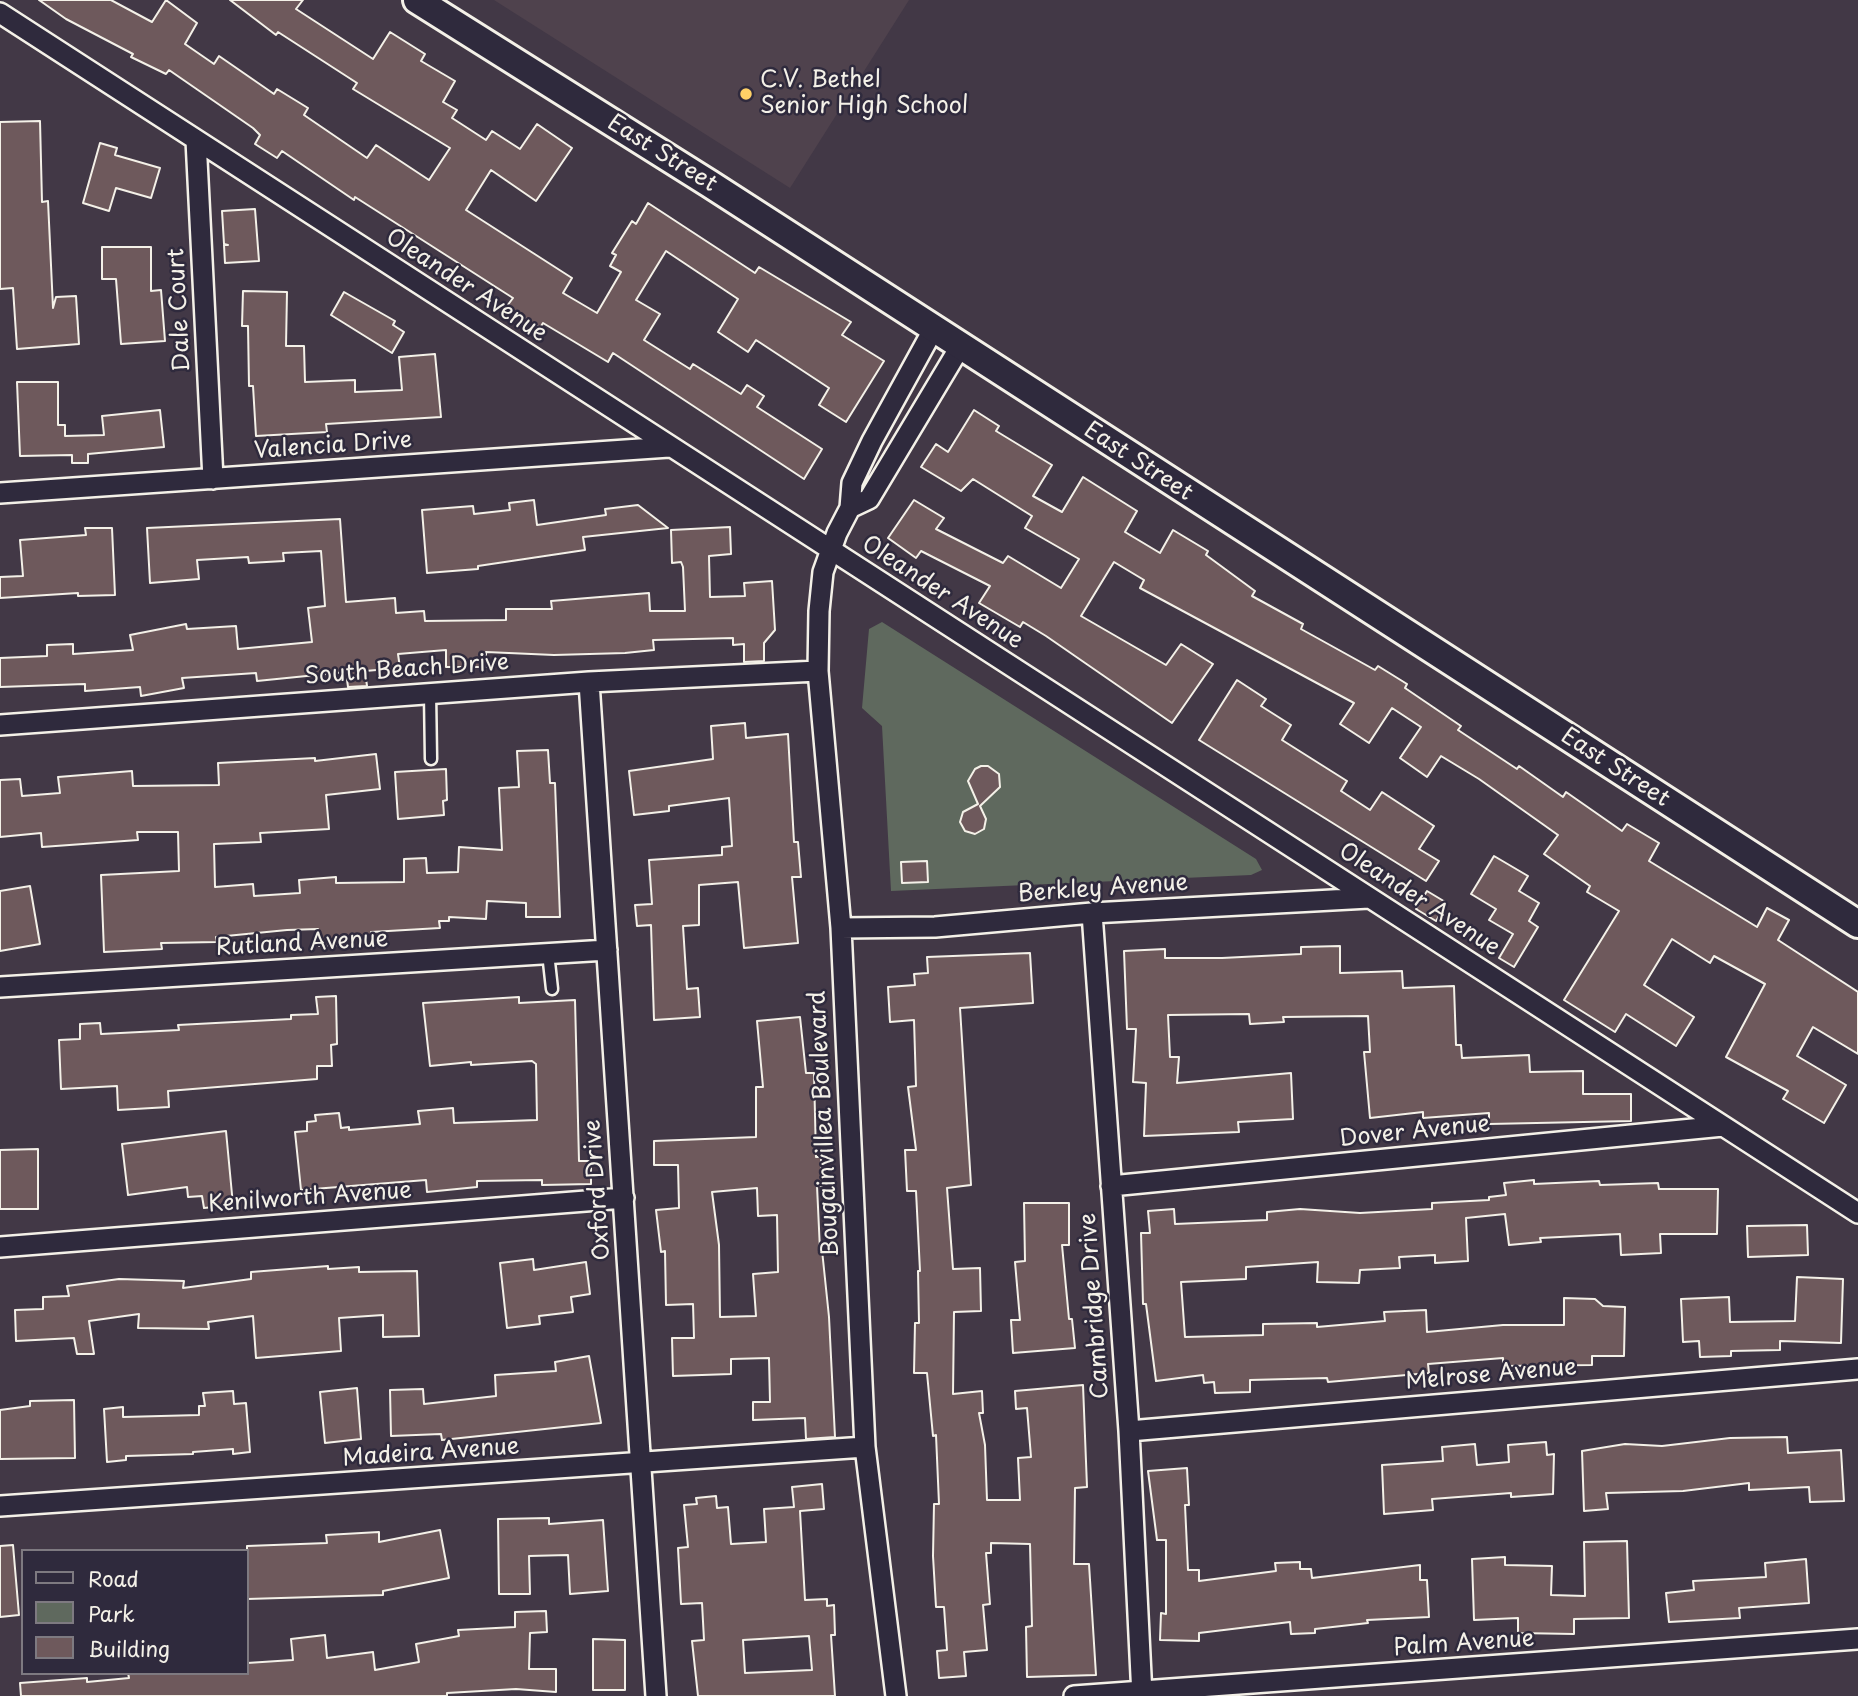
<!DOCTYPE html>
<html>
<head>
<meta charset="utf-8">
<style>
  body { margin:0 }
  #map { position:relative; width:1858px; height:1696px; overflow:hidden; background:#423846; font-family:"Playpen Sans",sans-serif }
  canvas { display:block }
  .legend { position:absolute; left:21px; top:1549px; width:228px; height:126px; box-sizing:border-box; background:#2f2a3d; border:2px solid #7e7a81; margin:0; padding:9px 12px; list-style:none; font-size:21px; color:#f4f1e8 }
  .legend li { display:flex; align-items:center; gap:14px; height:35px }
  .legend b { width:35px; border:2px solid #7e7a81 }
</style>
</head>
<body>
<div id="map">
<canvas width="1858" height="1696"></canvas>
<ul class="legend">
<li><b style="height:9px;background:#2f2a3d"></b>Road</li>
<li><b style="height:19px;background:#5f695e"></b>Park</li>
<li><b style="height:19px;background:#6e595c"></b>Building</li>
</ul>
</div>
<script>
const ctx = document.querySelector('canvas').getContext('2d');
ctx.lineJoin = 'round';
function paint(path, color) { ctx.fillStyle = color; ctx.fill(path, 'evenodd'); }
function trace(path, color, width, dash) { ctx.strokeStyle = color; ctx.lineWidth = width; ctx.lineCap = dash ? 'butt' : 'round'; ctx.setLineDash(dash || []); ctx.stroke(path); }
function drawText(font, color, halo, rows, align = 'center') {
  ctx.font = font + ' "Playpen Sans",sans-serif'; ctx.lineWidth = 5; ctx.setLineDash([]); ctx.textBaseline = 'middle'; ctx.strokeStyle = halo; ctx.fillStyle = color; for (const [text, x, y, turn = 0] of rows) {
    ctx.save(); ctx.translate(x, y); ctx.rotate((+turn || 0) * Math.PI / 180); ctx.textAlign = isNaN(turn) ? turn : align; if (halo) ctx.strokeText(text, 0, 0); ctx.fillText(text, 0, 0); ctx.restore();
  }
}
const built = new Path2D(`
  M 494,0 L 909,0 L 790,188 Z`);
const green = new Path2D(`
  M 882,622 L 1256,859 L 1262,870 L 1251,875 L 891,891 L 882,726 L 862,708 L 869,629 Z`);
const building = new Path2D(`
  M 39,0 L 111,0 L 152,22 L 166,0 L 197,23 L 185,44 L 214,64 L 219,56 L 274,94 L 277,89 L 308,108 L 304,115 L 367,158 L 376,145 L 429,180 L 450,148 L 353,89 L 357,83 L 278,32 L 276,35 L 230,0 L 303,0 L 296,9 L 373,59 L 390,32 L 425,54 L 421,61 L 455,81 L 443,102 L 457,110 L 452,118 L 486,140 L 492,131 L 520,149 L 537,124 L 572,148 L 536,201 L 491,170 L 466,210 L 572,278 L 563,293 L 597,313 L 621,272 L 610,266 L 616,255 L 612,253 L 632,221 L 636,224 L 648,203 L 755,273 L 759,267 L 851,322 L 842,335 L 884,361 L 846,422 L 819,405 L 829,388 L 756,340 L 748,352 L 718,332 L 738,299 L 666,251 L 636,300 L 660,314 L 644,340 L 690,369 L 693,364 L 741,394 L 747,385 L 764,396 L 757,407 L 822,449 L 804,479 L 613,353 L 608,362 L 543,323 L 540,328 L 507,306 L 513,298 L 391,220 L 355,197 L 354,200 L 282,151 L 277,158 L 255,144 L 260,135 L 253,128 L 169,70 L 166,74 L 131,57 L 133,54 L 66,19 Z
  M 40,121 L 42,202 L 48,201 L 53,308 L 56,297 L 76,296 L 79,344 L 17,349 L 13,288 L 0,289 L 0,122 Z
  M 100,143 L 117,148 L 115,155 L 160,168 L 151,198 L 116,188 L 109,211 L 83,203 Z
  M 255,209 L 259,261 L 225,263 L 224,245 L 228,245 L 224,244 L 222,211 Z
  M 102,247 L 151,247 L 151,291 L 161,290 L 165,341 L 121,344 L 116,279 L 102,279 Z
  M 243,291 L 287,292 L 286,346 L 304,346 L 305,382 L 355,380 L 355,392 L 402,390 L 399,357 L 435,354 L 441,417 L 326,424 L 327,432 L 256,436 L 253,386 L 249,386 L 248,326 L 242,326 Z
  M 344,292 L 395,321 L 393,325 L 404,332 L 392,353 L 331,315 Z
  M 17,382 L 58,382 L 58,425 L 65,425 L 65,436 L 104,435 L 102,416 L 160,410 L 164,447 L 88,454 L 88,463 L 72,463 L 72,455 L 20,456 Z
  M 974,410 L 999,426 L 996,431 L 1052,465 L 1033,496 L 1062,512 L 1083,477 L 1137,511 L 1125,532 L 1160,553 L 1173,530 L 1208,551 L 1206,555 L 1255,591 L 1252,596 L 1303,624 L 1301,629 L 1375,670 L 1378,666 L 1407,684 L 1405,688 L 1461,726 L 1458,730 L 1517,769 L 1519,766 L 1563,797 L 1566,792 L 1622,831 L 1627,824 L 1659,843 L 1649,861 L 1757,927 L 1767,908 L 1789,920 L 1778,940 L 1858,992 L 1858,1054 L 1813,1027 L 1797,1056 L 1846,1085 L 1824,1123 L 1783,1099 L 1788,1091 L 1726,1057 L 1765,984 L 1714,956 L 1710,963 L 1672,939 L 1644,985 L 1694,1017 L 1676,1046 L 1626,1014 L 1615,1032 L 1564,1000 L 1619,911 L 1587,892 L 1590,886 L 1544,854 L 1558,835 L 1479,779 L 1441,756 L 1427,777 L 1400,758 L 1421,727 L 1392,708 L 1369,743 L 1340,724 L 1354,703 L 1140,588 L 1144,580 L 1114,562 L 1081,616 L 1166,665 L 1181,644 L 1213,664 L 1172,723 L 1046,636 L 1023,622 L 1020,627 L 979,603 L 990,586 L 921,551 L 916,558 L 888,538 L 914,500 L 944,518 L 936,529 L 1003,563 L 1008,556 L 1061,588 L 1079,559 L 1025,528 L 1032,516 L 973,479 L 961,491 L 921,467 L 936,444 L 948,452 Z
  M 534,500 L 537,525 L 606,515 L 605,509 L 638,505 L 668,528 L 583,537 L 585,550 L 478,566 L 478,569 L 427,573 L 422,510 L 473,506 L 474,514 L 510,510 L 509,503 Z
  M 340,519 L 346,602 L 395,598 L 396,613 L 424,611 L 425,621 L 506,620 L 506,609 L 552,609 L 551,601 L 649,593 L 650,611 L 685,611 L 683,567 L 681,562 L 672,563 L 671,530 L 730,527 L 731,554 L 709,556 L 710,597 L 745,596 L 744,583 L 772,581 L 775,630 L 764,643 L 764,661 L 744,662 L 744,644 L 733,645 L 733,638 L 653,640 L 654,650 L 625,653 L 554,655 L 486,652 L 486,667 L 446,667 L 446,650 L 398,654 L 400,668 L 365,671 L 367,686 L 348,687 L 346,672 L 257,681 L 256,673 L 182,678 L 184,688 L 141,696 L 140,687 L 85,691 L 85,684 L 0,687 L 0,658 L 47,656 L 47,645 L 73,644 L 73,654 L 133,650 L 130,635 L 186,624 L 187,629 L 236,626 L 238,649 L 312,642 L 308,608 L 325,606 L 321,551 L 283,553 L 284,561 L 249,563 L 248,557 L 197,560 L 199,579 L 150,583 L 147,528 Z
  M 85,528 L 112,528 L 115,595 L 78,596 L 78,593 L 0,598 L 0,577 L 23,576 L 20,540 L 86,535 Z
  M 1237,680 L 1266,699 L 1261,706 L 1291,725 L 1282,740 L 1347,781 L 1341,791 L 1370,810 L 1382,792 L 1434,826 L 1419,849 L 1439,861 L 1426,881 L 1199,740 Z
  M 745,723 L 746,738 L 788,734 L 794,842 L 798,842 L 801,877 L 792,877 L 798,943 L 744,948 L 738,882 L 699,885 L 699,925 L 683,926 L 687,989 L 698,988 L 700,1017 L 654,1020 L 651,925 L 637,926 L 635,905 L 652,904 L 649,860 L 722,855 L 722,847 L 732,846 L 729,798 L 669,806 L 669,811 L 634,815 L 629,771 L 713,759 L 711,726 Z
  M 548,750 L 550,783 L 555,783 L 560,917 L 526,917 L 526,903 L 487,901 L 486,919 L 449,917 L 449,921 L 439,921 L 440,928 L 371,932 L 371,938 L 340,938 L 341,945 L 319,946 L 318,929 L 287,930 L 216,937 L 217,942 L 161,943 L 162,949 L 104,952 L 101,875 L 179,871 L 178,832 L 137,832 L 138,840 L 42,847 L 41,833 L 0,837 L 0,780 L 20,779 L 22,796 L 60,793 L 58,777 L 132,771 L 133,786 L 219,785 L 218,763 L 315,758 L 315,761 L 376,754 L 380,789 L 326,795 L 329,829 L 260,833 L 261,842 L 214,844 L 215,887 L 253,884 L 254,896 L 300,893 L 299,880 L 336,877 L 336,883 L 404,882 L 404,859 L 426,858 L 427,873 L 458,872 L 459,847 L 502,850 L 499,788 L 519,787 L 517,751 Z
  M 981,766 L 988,766 L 999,774 L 1000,787 L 980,806 L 986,819 L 984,829 L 975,834 L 965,831 L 960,822 L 963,812 L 978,804 L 968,781 L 975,769 Z
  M 446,769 L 447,800 L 443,801 L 444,815 L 398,819 L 395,772 Z
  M 1494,856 L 1528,876 L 1519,891 L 1539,903 L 1529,921 L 1538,927 L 1514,967 L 1499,958 L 1513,934 L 1489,920 L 1496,909 L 1471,894 Z
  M 927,861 L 928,882 L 902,883 L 901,862 Z
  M 30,886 L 40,944 L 0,951 L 0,891 Z
  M 1427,891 L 1447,903 L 1436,921 L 1416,909 Z
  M 1340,946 L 1340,973 L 1402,971 L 1403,988 L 1454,986 L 1456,1045 L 1461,1045 L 1462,1058 L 1529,1055 L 1530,1072 L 1583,1071 L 1583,1094 L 1631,1094 L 1631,1121 L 1489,1124 L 1489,1113 L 1423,1118 L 1423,1112 L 1370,1118 L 1364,1052 L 1370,1052 L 1368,1016 L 1283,1017 L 1284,1022 L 1250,1024 L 1249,1014 L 1168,1015 L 1170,1057 L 1179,1057 L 1177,1083 L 1291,1073 L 1293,1119 L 1238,1122 L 1239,1132 L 1144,1136 L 1146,1083 L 1133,1082 L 1136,1029 L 1127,1029 L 1124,951 L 1165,949 L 1165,958 L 1222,958 L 1301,954 L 1301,947 Z
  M 1030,953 L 1033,1003 L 960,1008 L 971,1185 L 947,1188 L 953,1269 L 980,1268 L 981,1311 L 954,1312 L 953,1394 L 982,1391 L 983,1413 L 979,1413 L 985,1445 L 987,1500 L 1020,1500 L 1018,1458 L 1031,1457 L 1027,1408 L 1016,1409 L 1015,1391 L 1083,1385 L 1087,1487 L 1075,1488 L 1074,1564 L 1089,1564 L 1096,1675 L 1027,1677 L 1026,1627 L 1032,1626 L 1030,1544 L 991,1543 L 991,1553 L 986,1553 L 990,1604 L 983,1605 L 987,1650 L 964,1652 L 966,1676 L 939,1678 L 937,1651 L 947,1650 L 944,1607 L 936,1607 L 933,1556 L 934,1504 L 939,1504 L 936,1435 L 933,1436 L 927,1373 L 914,1373 L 915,1323 L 919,1323 L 918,1271 L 920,1271 L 916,1191 L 907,1191 L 905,1150 L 916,1150 L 908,1087 L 916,1086 L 914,1020 L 890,1022 L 888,987 L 915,985 L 914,974 L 928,973 L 927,957 Z
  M 336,996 L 337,1044 L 331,1045 L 332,1066 L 317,1066 L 317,1079 L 168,1091 L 169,1107 L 118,1110 L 117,1086 L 61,1089 L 59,1040 L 80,1039 L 80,1024 L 100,1023 L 101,1034 L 179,1030 L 178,1025 L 291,1019 L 291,1015 L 318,1014 L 316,997 Z
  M 519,997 L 519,1003 L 575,1000 L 579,1161 L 591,1161 L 591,1184 L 542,1185 L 542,1180 L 477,1181 L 477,1187 L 427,1192 L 426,1180 L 301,1190 L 295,1132 L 307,1131 L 307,1122 L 316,1121 L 315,1115 L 339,1113 L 341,1128 L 349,1127 L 349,1130 L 420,1124 L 418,1111 L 453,1108 L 454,1123 L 537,1120 L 536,1064 L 532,1061 L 471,1065 L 471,1062 L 430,1066 L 423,1003 Z
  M 800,1017 L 806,1073 L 814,1073 L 816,1157 L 821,1157 L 822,1186 L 817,1186 L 820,1250 L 822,1250 L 829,1317 L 835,1437 L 806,1439 L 805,1418 L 753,1420 L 753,1402 L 770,1402 L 769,1358 L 731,1359 L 731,1374 L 673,1376 L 672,1338 L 694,1338 L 693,1304 L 666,1305 L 665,1251 L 661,1252 L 656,1210 L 679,1208 L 678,1165 L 654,1165 L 654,1141 L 756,1137 L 756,1087 L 763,1087 L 757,1021 ZM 757,1188 L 758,1216 L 777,1215 L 778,1272 L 753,1274 L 756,1316 L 720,1317 L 719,1245 L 712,1192 Z
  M 226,1131 L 233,1205 L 204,1208 L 202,1196 L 188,1197 L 187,1187 L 128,1195 L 122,1144 Z
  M 38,1149 L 38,1209 L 0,1209 L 0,1150 Z
  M 1534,1180 L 1534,1184 L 1599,1181 L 1600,1185 L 1658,1183 L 1659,1189 L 1718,1189 L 1717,1234 L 1660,1234 L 1661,1253 L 1621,1255 L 1620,1234 L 1540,1238 L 1541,1242 L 1509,1245 L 1505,1214 L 1466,1218 L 1468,1261 L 1435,1263 L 1435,1255 L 1399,1257 L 1400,1268 L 1360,1270 L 1359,1283 L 1317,1282 L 1318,1262 L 1246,1267 L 1246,1279 L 1181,1282 L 1185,1337 L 1263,1335 L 1263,1324 L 1317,1323 L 1317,1327 L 1385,1321 L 1384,1312 L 1426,1310 L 1427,1332 L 1503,1325 L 1564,1325 L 1564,1298 L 1595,1299 L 1603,1306 L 1625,1307 L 1624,1356 L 1592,1356 L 1592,1365 L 1503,1366 L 1503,1358 L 1428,1364 L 1429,1373 L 1328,1382 L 1327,1378 L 1250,1380 L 1250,1392 L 1215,1393 L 1214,1382 L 1204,1383 L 1203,1375 L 1156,1381 L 1146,1304 L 1143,1304 L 1141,1233 L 1150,1233 L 1148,1211 L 1174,1209 L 1175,1224 L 1267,1220 L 1267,1212 L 1300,1209 L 1360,1213 L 1432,1209 L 1432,1203 L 1489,1200 L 1489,1197 L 1506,1195 L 1504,1183 Z
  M 1024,1203 L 1069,1203 L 1069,1245 L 1062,1245 L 1069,1319 L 1072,1319 L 1075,1348 L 1013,1353 L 1011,1320 L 1020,1320 L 1015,1262 L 1025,1261 Z
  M 1807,1225 L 1808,1255 L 1748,1257 L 1747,1226 Z
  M 533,1259 L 534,1270 L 586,1262 L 590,1294 L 571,1297 L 573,1312 L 539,1316 L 540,1324 L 507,1328 L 500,1263 Z
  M 328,1266 L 328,1269 L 359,1267 L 359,1272 L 417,1271 L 419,1336 L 383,1337 L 383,1315 L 339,1318 L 341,1351 L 256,1358 L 253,1316 L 208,1322 L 209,1329 L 138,1328 L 139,1314 L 89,1321 L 94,1354 L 77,1354 L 74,1338 L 16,1341 L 15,1310 L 43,1309 L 43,1297 L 69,1296 L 67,1286 L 119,1279 L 184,1281 L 183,1288 L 251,1279 L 251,1272 Z
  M 1797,1277 L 1843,1279 L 1841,1343 L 1780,1341 L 1780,1350 L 1731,1351 L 1731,1356 L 1700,1357 L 1699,1341 L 1683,1342 L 1681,1299 L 1729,1297 L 1730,1322 L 1795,1321 Z
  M 589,1356 L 601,1423 L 442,1440 L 441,1434 L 391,1436 L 390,1390 L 423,1389 L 424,1404 L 496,1396 L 495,1375 L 556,1371 L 555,1362 Z
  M 357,1388 L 361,1439 L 325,1443 L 320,1392 Z
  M 233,1391 L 234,1404 L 246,1403 L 250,1452 L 233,1454 L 233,1449 L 193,1452 L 193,1454 L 126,1456 L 126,1460 L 107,1462 L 104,1409 L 123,1407 L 123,1417 L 199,1415 L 199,1406 L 205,1406 L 203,1393 Z
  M 74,1400 L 75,1458 L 0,1459 L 0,1410 L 30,1406 L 30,1401 Z
  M 1787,1437 L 1788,1453 L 1841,1450 L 1844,1501 L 1810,1502 L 1809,1487 L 1749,1490 L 1749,1483 L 1683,1491 L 1606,1493 L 1608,1509 L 1584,1511 L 1582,1451 L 1625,1444 L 1662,1446 L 1730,1438 Z
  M 1546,1442 L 1547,1455 L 1554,1454 L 1553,1494 L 1511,1497 L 1511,1493 L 1432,1499 L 1433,1510 L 1384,1514 L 1382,1465 L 1443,1461 L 1442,1447 L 1475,1444 L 1477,1465 L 1509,1462 L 1508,1445 Z
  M 1187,1468 L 1189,1505 L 1185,1505 L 1188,1570 L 1199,1570 L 1199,1581 L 1276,1571 L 1275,1563 L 1300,1562 L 1300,1569 L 1311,1569 L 1312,1578 L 1420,1565 L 1420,1580 L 1427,1580 L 1429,1617 L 1367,1620 L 1368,1623 L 1315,1629 L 1315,1633 L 1291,1634 L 1290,1622 L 1199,1633 L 1199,1641 L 1160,1640 L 1161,1613 L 1166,1614 L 1166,1540 L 1157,1540 L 1148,1471 Z
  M 822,1484 L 824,1509 L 800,1511 L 805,1600 L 827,1599 L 827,1606 L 834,1605 L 835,1635 L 831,1635 L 835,1696 L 698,1696 L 692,1641 L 704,1640 L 702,1603 L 681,1604 L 678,1548 L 688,1547 L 684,1505 L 697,1504 L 696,1498 L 716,1496 L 717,1508 L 728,1507 L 731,1544 L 766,1542 L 764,1509 L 794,1507 L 792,1487 ZM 809,1636 L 812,1670 L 745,1673 L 743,1640 Z
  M 549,1518 L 549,1524 L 603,1520 L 608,1591 L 570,1594 L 568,1555 L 529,1556 L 530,1594 L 499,1594 L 498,1519 Z
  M 440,1530 L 449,1578 L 383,1591 L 383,1595 L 247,1599 L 247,1546 L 327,1543 L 326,1535 L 379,1532 L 379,1542 Z
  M 1627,1541 L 1629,1618 L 1574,1619 L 1574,1634 L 1518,1633 L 1518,1618 L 1474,1620 L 1472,1559 L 1505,1557 L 1505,1565 L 1552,1566 L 1551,1595 L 1585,1596 L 1584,1542 Z
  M 13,1545 L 19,1615 L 0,1617 L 0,1546 Z
  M 1806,1559 L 1809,1603 L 1739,1608 L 1740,1618 L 1669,1622 L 1666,1593 L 1694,1590 L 1693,1581 L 1766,1577 L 1765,1563 Z
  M 546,1611 L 547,1632 L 530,1633 L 529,1669 L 556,1669 L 556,1692 L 516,1689 L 447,1693 L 447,1696 L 21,1696 L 20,1683 L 87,1678 L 87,1682 L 129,1678 L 128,1673 L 247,1673 L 247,1663 L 293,1660 L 291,1639 L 325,1635 L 327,1658 L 373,1652 L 375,1670 L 419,1662 L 416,1644 L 459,1636 L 458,1630 L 515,1627 L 515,1612 Z
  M 593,1639 L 625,1640 L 625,1690 L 593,1690 Z`);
const service = new Path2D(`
  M 430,693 L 431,759
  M 548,953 L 552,989`);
const minor = new Path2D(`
  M 0,13 L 1858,1213
  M 196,140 L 213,479
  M 0,493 L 669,447
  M 850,508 L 869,499 L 960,347
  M 589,682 L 656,1696
  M 0,725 L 589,682 L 818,671
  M 1092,913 L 1129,1431 L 1142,1696
  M 841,928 L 935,927 L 1092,913 L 1369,898
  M 0,987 L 607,950
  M 1111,1186 L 1723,1126
  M 0,1247 L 624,1198
  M 1129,1431 L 1858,1369
  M 0,1506 L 865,1447
  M 896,1696 L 865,1447 L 841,928 L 818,671 L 819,611 L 823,572 L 837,533 L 850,508 L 852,483 L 872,441 L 933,330
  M 1074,1696 L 1858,1639`);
const secondary = new Path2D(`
  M 417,0 L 710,184 L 1858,924`);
const markers = [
  [746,94,7,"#ffd166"]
];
const poiNames = [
  ["C.V. Bethel",760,81],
  ["Senior High School",760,107]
];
const streetNames = [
  ["East Street",662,154,32],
  ["Oleander Avenue",466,286,33],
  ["Dale Court",180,310,-93],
  ["Valencia Drive",333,446,-4],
  ["East Street",1138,462,33],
  ["Oleander Avenue",942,593,33],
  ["South Beach Drive",407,670,-4],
  ["East Street",1615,768,33],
  ["Berkley Avenue",1103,889,-4],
  ["Oleander Avenue",1419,900,33],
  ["Rutland Avenue",302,944,-3],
  ["Bougainvillea Boulevard",825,1124,-93],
  ["Dover Avenue",1415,1132,-6],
  ["Oxford Drive",598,1190,-94],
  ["Kenilworth Avenue",310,1198,-4],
  ["Cambridge Drive",1095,1306,-94],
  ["Melrose Avenue",1491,1375,-5],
  ["Madeira Avenue",431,1453,-4],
  ["Palm Avenue",1464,1644,-4]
];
paint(built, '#4f424d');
paint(green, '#5f695e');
paint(building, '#6e595c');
trace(building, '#f4f1e8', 2);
trace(service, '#f4f1e8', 15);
trace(minor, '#f4f1e8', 24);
trace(secondary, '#f4f1e8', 32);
trace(service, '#2f2a3d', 10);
trace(minor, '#2f2a3d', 19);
trace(secondary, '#2f2a3d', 26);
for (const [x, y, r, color] of markers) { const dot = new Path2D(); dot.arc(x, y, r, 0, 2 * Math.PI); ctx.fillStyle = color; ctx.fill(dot); trace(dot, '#2f2a3d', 2.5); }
drawText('23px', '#f4f1e8', '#2f2a3d', poiNames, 'left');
drawText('23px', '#f4f1e8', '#2f2a3d', streetNames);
</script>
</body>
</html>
